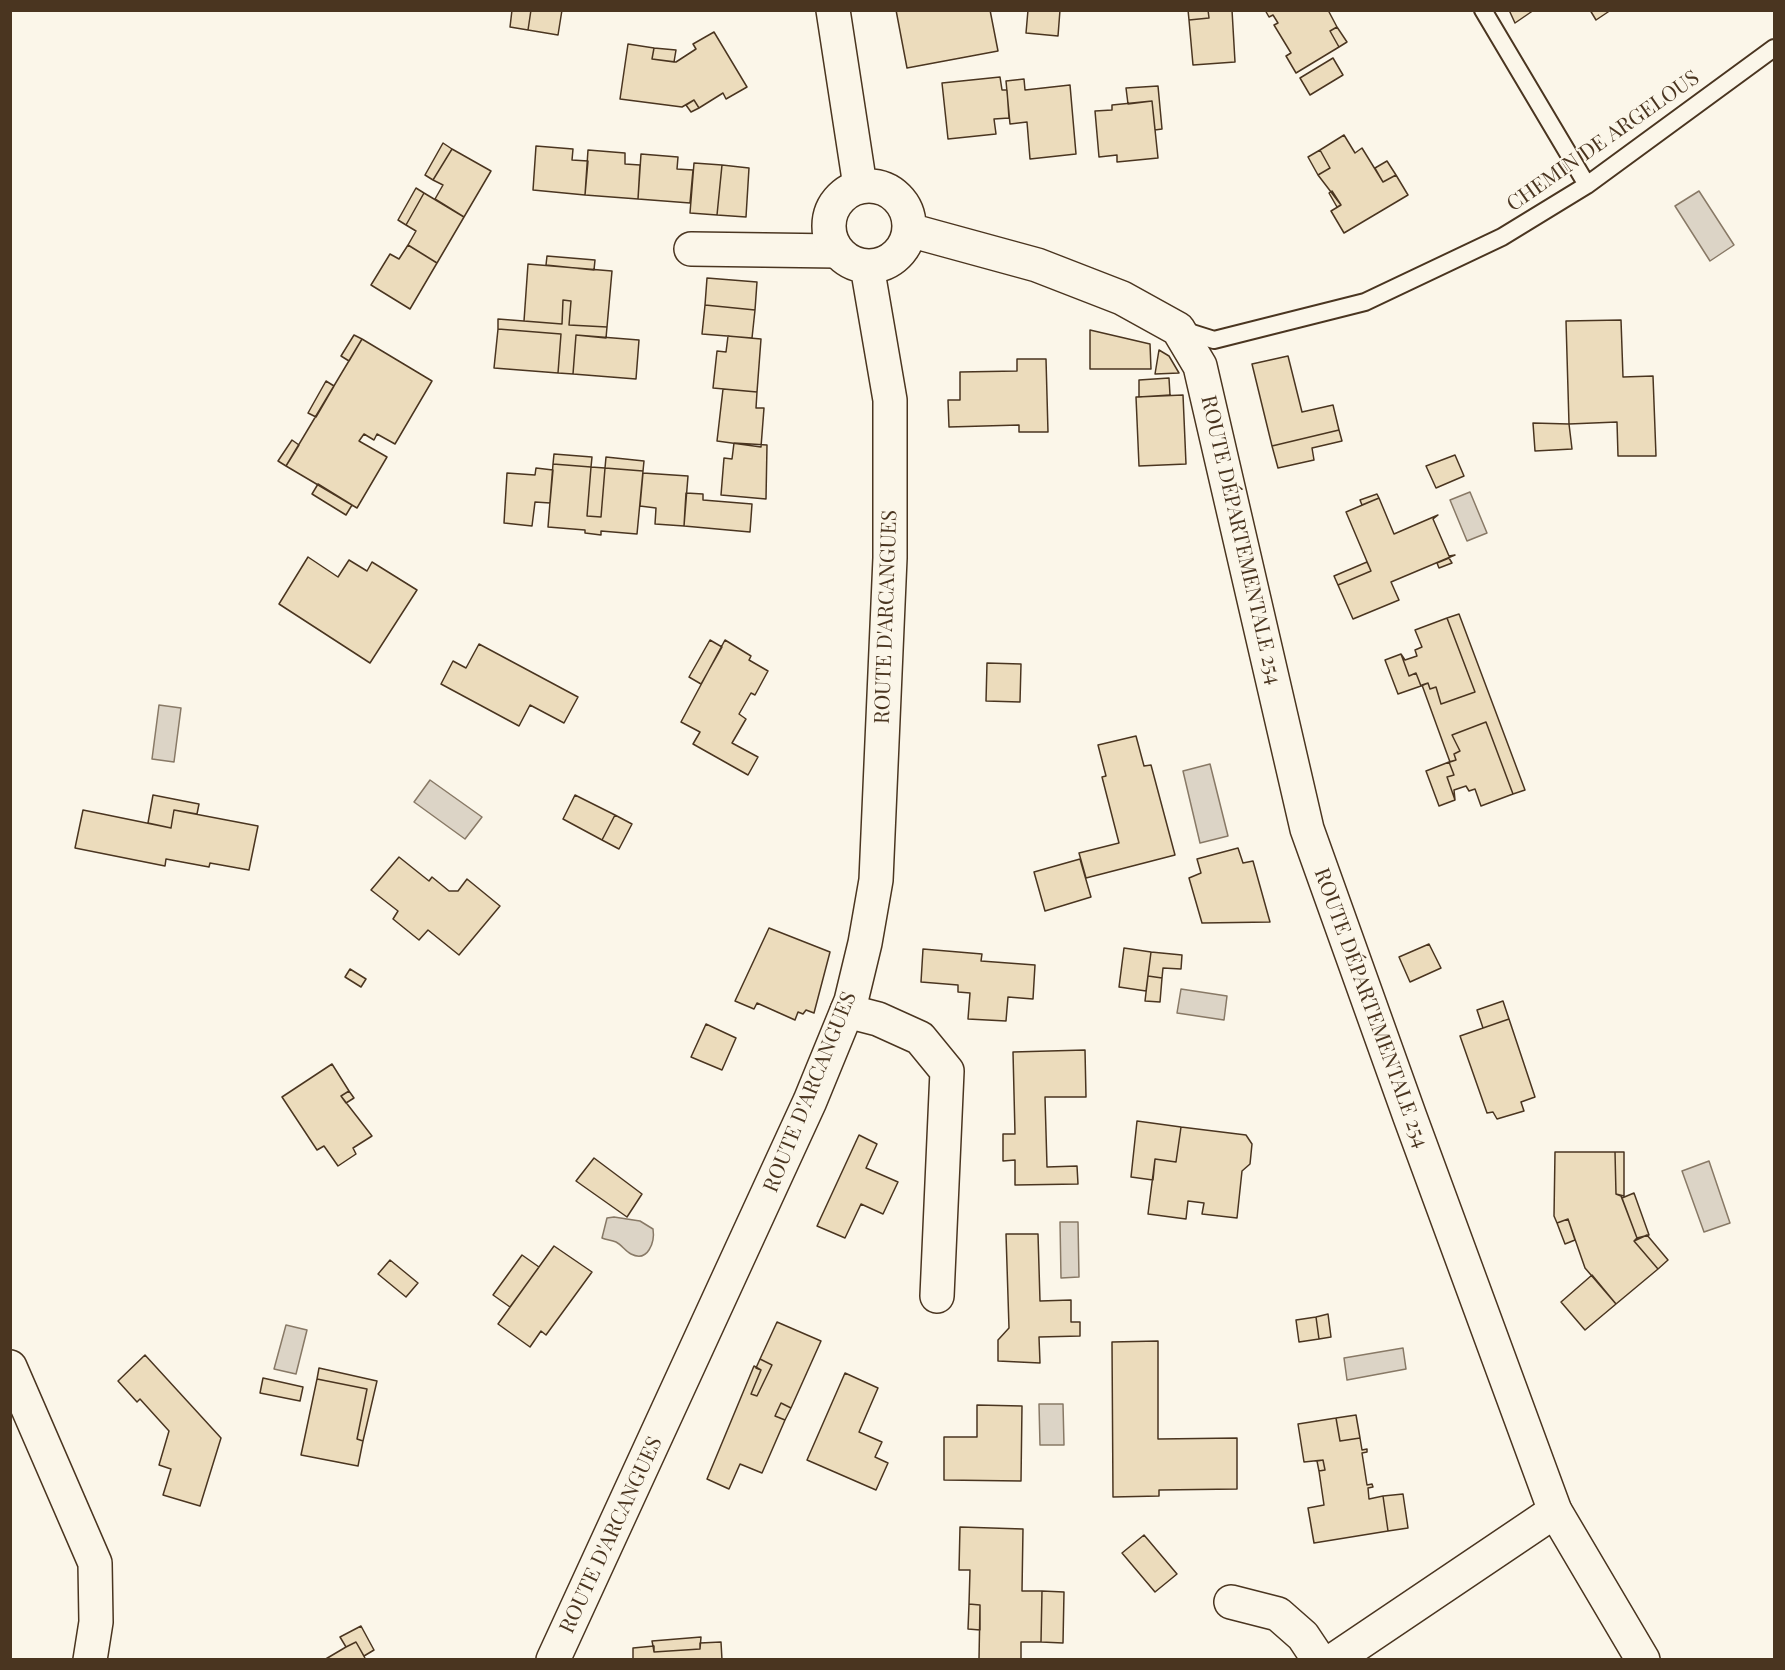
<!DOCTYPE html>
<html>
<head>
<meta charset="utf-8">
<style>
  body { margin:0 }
  #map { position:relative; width:1785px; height:1670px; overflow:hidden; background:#fbf6e9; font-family:"Playfair Display",serif }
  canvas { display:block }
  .frame { position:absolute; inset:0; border:12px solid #4a3520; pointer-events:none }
</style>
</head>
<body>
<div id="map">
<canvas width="1785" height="1670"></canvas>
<div class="frame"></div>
</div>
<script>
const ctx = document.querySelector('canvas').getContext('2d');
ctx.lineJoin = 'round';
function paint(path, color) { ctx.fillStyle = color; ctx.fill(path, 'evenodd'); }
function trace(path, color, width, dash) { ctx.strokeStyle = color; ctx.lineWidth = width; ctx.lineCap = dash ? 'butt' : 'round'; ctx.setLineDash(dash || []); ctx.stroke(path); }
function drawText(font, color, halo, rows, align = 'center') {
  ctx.font = font + ' "Playfair Display",serif'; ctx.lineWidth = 4.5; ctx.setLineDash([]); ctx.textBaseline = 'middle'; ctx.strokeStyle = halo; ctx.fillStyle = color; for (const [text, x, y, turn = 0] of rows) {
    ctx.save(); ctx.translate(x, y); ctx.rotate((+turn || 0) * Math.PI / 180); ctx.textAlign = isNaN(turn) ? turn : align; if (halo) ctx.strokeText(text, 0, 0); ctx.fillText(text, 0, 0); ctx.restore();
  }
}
const water = new Path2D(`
  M 1699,191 L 1734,245 L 1710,261 L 1675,206 Z
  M 1470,492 L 1487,533 L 1467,541 L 1450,500 Z
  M 159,705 L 181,708 L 174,762 L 152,759 Z
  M 1210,764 L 1228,836 L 1200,843 L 1183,771 Z
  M 430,780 L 482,817 L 465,839 L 414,802 Z
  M 1181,989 L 1227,996 L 1224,1020 L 1177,1013 Z
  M 1709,1161 L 1730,1223 L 1704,1232 L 1682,1171 Z
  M 614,1217 L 640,1221 L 653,1229 C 655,1242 648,1263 631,1254 C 625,1251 622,1245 616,1242 C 611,1240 606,1240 602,1238 L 607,1218 Z
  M 1060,1222 L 1078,1222 L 1079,1277 L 1061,1278 Z
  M 286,1325 L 307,1330 L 296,1374 L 274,1369 Z
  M 1403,1348 L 1406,1369 L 1347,1380 L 1344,1358 Z
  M 1039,1404 L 1063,1404 L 1064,1445 L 1040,1445 Z`);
const building = new Path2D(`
  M 512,10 L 531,10 L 528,30 L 510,27 Z
  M 531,10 L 562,10 L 558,35 L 528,30 Z
  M 896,10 L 990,10 L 998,51 L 907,68 Z
  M 1028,10 L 1060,10 L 1058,36 L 1026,33 Z
  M 1188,10 L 1208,10 L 1209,18 L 1189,20 Z
  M 1208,10 L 1232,10 L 1235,62 L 1193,65 L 1189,20 L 1209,18 Z
  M 1265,10 L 1328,10 L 1337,27 L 1330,31 L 1339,47 L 1296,73 L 1286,56 L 1291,53 L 1274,25 L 1278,23 L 1273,15 L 1269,17 Z
  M 1509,10 L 1534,10 L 1515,23 Z
  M 1590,10 L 1611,10 L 1596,20 Z
  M 1337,27 L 1347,42 L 1339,47 L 1330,31 Z
  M 714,32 L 747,87 L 726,99 L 723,93 L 699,108 L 694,100 L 682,107 L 620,99 L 628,44 L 654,48 L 652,59 L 676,62 L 696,49 L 693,44 Z
  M 654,48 L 676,50 L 674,62 L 652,59 Z
  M 1333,58 L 1343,75 L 1310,95 L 1300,78 Z
  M 1000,77 L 1002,90 L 1007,90 L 1009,118 L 994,119 L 996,134 L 948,139 L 942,83 Z
  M 1024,79 L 1025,90 L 1070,85 L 1076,154 L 1030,159 L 1027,122 L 1010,124 L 1006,81 Z
  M 1158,86 L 1162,129 L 1155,130 L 1152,101 L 1128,104 L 1126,88 Z
  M 694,100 L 699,108 L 691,112 L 686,105 Z
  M 1152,101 L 1158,158 L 1117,162 L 1117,155 L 1099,157 L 1095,111 L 1112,110 L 1112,105 Z
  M 1344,135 L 1355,153 L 1362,148 L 1383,182 L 1396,175 L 1408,195 L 1344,233 L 1331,211 L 1341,205 L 1318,175 L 1330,168 L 1320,150 Z
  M 443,143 L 452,149 L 433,180 L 425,175 Z
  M 536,146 L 573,149 L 572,160 L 588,161 L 585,195 L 533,190 Z
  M 452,149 L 491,171 L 464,217 L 435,199 L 443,185 L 433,180 Z
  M 588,150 L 625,153 L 625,164 L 640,165 L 638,199 L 585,195 Z
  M 1320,150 L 1330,168 L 1318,175 L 1308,157 Z
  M 641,154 L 678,157 L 677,169 L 693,170 L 690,203 L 638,199 Z
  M 1387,161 L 1396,175 L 1383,182 L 1375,168 Z
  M 694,163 L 722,165 L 717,215 L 690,213 Z
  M 722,165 L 749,168 L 746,217 L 717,215 Z
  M 416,188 L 424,193 L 406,225 L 398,220 Z
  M 1332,191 L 1341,205 L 1337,207 L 1329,193 Z
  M 424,193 L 464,217 L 437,263 L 408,245 L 416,231 L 406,225 Z
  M 408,245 L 437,263 L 410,309 L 371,285 L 390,254 L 399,259 Z
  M 547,256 L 595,260 L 594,270 L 546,265 Z
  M 528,264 L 612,271 L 607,327 L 569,325 L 571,301 L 563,300 L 562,324 L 524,321 Z
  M 707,278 L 757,282 L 755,310 L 705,305 Z
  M 563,300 L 571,301 L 569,325 L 607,327 L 606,338 L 576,335 L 573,374 L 558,373 L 561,334 L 498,329 L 498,319 L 562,324 Z
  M 705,305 L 755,310 L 752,338 L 702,334 Z
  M 1621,320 L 1623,377 L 1653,376 L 1656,456 L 1618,456 L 1617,422 L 1569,424 L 1566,321 Z
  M 498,329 L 561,334 L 558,373 L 494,368 Z
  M 1090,330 L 1150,344 L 1151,369 L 1090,369 Z
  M 354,335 L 362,339 L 349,361 L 341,356 Z
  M 576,335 L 639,340 L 636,379 L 573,374 Z
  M 728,336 L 761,339 L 757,392 L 713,388 L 717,351 L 726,352 Z
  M 362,339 L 432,381 L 395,444 L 377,434 L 374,440 L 364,434 L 359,441 L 387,457 L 357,508 L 286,466 Z
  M 1159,350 L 1169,356 L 1179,373 L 1155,374 Z
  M 1288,356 L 1302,412 L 1333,405 L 1339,430 L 1272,446 L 1252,364 Z
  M 1017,359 L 1046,359 L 1048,432 L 1019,432 L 1019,425 L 949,427 L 948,400 L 960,400 L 960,372 L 1017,371 Z
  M 1169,378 L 1170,395 L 1139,397 L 1139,380 Z
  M 326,381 L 334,386 L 316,417 L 308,413 Z
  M 723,389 L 757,392 L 756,408 L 764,408 L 761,447 L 717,441 Z
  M 1183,395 L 1186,464 L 1139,466 L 1136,397 Z
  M 1533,423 L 1569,424 L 1572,449 L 1535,451 Z
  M 1339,430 L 1342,441 L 1312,448 L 1314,460 L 1278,468 L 1272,446 Z
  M 292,440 L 299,445 L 286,466 L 278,461 Z
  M 734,443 L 767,445 L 766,499 L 721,495 L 724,458 L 732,459 Z
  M 554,454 L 592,457 L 591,467 L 553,464 Z
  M 1455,455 L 1464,476 L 1436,488 L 1426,466 Z
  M 606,457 L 644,461 L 643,471 L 605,468 Z
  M 553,464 L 591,467 L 587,516 L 601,517 L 605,468 L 643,471 L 637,534 L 601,531 L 601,535 L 585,533 L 585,530 L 548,527 Z
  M 591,467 L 605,468 L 601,517 L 587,516 Z
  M 536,468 L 553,470 L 550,503 L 535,502 L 532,526 L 504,523 L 507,473 L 535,475 Z
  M 643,473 L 688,476 L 684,526 L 655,524 L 656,508 L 640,506 Z
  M 318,484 L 352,505 L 346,515 L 312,494 Z
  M 686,493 L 703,494 L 703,500 L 752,504 L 750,532 L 684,526 Z
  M 1377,494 L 1379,498 L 1362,505 L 1360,500 Z
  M 1379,498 L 1394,534 L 1438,515 L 1433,519 L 1449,556 L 1455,555 L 1391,582 L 1399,600 L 1353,619 L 1338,585 L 1371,571 L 1346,512 Z
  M 308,557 L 338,577 L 349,560 L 367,571 L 372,562 L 417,590 L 370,663 L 279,604 Z
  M 1449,558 L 1452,563 L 1439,568 L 1437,563 Z
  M 1367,562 L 1371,571 L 1338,585 L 1334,576 Z
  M 1459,614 L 1525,790 L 1513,794 L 1486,722 L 1452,735 L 1460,751 L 1454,754 L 1456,760 L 1450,762 L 1422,685 L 1428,683 L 1430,689 L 1436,687 L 1441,704 L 1475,692 L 1447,618 Z
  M 1447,618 L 1475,692 L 1441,704 L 1436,687 L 1430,689 L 1428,683 L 1421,686 L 1416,673 L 1409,676 L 1401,654 L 1405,660 L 1417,656 L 1415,650 L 1422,647 L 1415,630 Z
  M 710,640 L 722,647 L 701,684 L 689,677 Z
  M 725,640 L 751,656 L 749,660 L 768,671 L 755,695 L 751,693 L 739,714 L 746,719 L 732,743 L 758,757 L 748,775 L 693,744 L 700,732 L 681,722 Z
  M 479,644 L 578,697 L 564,723 L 530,705 L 519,726 L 441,684 L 453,661 L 466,668 Z
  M 1401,654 L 1409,676 L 1416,673 L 1421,686 L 1398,694 L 1385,660 Z
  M 987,663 L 1021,664 L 1020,702 L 986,701 Z
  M 1486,722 L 1513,794 L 1481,806 L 1475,789 L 1469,791 L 1466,786 L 1454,790 L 1455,800 L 1447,777 L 1454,775 L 1449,762 L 1456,760 L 1454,754 L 1460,751 L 1452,735 Z
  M 1136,736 L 1144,766 L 1151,765 L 1175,855 L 1086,878 L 1079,853 L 1119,843 L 1102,777 L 1106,776 L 1098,745 Z
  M 1449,762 L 1454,775 L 1447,777 L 1455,800 L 1439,806 L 1426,771 Z
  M 153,795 L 199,804 L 197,814 L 174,810 L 171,828 L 148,823 Z
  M 575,795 L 615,815 L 602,840 L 563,819 Z
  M 83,810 L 171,828 L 174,810 L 258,826 L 249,870 L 210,863 L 209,867 L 166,859 L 165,866 L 75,848 Z
  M 615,815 L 632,824 L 619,849 L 602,840 Z
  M 1238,848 L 1243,863 L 1253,861 L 1270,922 L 1202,923 L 1189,878 L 1201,873 L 1197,859 Z
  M 399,857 L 429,881 L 432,877 L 449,891 L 458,891 L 467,879 L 500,906 L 459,955 L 428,930 L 419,940 L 393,919 L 398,911 L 371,890 Z
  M 1080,859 L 1091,897 L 1045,911 L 1034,872 Z
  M 769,928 L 830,952 L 814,1013 L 806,1010 L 803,1014 L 798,1012 L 795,1020 L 757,1003 L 754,1009 L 735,1001 Z
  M 1429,944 L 1441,968 L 1410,982 L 1399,957 Z
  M 1124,948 L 1151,952 L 1146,991 L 1119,987 Z
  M 923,949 L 982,954 L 981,961 L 1035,965 L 1033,999 L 1008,997 L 1006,1021 L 968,1019 L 970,993 L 958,992 L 958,985 L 921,982 Z
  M 1151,952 L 1182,955 L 1181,969 L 1163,968 L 1162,978 L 1148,976 Z
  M 350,969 L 366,979 L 361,987 L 345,977 Z
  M 1148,976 L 1162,978 L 1160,1002 L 1145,1001 Z
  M 1503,1001 L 1509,1019 L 1483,1028 L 1477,1010 Z
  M 1509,1019 L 1535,1097 L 1521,1102 L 1524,1111 L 1497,1119 L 1493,1112 L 1487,1113 L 1460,1036 Z
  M 706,1024 L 736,1038 L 722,1070 L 691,1057 Z
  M 1085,1050 L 1086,1097 L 1045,1097 L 1047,1167 L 1077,1166 L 1078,1184 L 1015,1185 L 1015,1160 L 1003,1161 L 1003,1134 L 1015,1134 L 1013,1052 Z
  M 332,1064 L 349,1091 L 341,1096 L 372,1136 L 353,1148 L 356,1154 L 338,1166 L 324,1146 L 317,1150 L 282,1097 Z
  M 349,1091 L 354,1098 L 346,1103 L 341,1096 Z
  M 1137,1121 L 1181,1127 L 1176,1162 L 1155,1159 L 1153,1180 L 1131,1177 Z
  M 1181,1127 L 1246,1135 L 1252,1144 L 1250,1164 L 1242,1171 L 1237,1218 L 1202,1214 L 1204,1203 L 1188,1201 L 1186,1219 L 1148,1214 L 1155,1159 L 1176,1162 Z
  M 859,1135 L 877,1144 L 866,1168 L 898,1182 L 883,1214 L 861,1204 L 845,1238 L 817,1226 Z
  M 1555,1152 L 1615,1152 L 1616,1194 L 1621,1196 L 1637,1238 L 1634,1241 L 1658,1269 L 1616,1304 L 1585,1268 L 1568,1219 L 1557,1223 L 1554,1216 Z
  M 1615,1152 L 1624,1152 L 1624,1196 L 1616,1194 Z
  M 594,1158 L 642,1194 L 627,1217 L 576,1181 Z
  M 1634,1193 L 1649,1235 L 1637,1238 L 1622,1198 Z
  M 1568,1219 L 1575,1240 L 1565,1244 L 1557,1223 Z
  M 1006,1234 L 1038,1234 L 1040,1301 L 1071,1300 L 1071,1322 L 1080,1322 L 1080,1336 L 1039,1337 L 1040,1363 L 998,1361 L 998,1340 L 1009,1328 Z
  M 1647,1235 L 1668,1260 L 1658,1269 L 1634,1241 Z
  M 554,1246 L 592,1272 L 546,1335 L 541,1331 L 530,1347 L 498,1324 Z
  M 522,1255 L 539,1267 L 510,1307 L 493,1295 Z
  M 390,1260 L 418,1283 L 406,1297 L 378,1274 Z
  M 1592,1275 L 1616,1304 L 1585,1330 L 1561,1302 Z
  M 1328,1314 L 1331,1337 L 1319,1339 L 1316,1317 Z
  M 1316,1317 L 1319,1339 L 1299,1342 L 1296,1320 Z
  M 777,1322 L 821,1341 L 791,1408 L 781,1403 L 775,1416 L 785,1420 L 762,1473 L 740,1464 L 729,1489 L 707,1479 L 754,1366 L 761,1370 L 751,1394 L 757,1396 L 772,1365 L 760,1359 Z
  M 1158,1341 L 1158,1439 L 1237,1438 L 1237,1489 L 1159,1490 L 1159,1496 L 1113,1497 L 1112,1342 Z
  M 145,1355 L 221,1438 L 200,1506 L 163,1495 L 171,1469 L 159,1465 L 169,1431 L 140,1399 L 137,1402 L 118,1381 Z
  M 760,1359 L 772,1365 L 757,1396 L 751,1394 L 761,1370 L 756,1368 Z
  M 319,1368 L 377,1381 L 363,1441 L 357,1439 L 367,1389 L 317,1379 Z
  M 845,1373 L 878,1388 L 859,1432 L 882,1442 L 875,1457 L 888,1463 L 876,1490 L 807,1460 Z
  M 263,1378 L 303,1387 L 300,1401 L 260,1393 Z
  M 317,1379 L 367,1389 L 357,1439 L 363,1441 L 358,1466 L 301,1455 Z
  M 781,1403 L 791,1408 L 785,1420 L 775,1416 Z
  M 977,1405 L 1022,1406 L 1021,1481 L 944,1480 L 944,1437 L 977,1437 Z
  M 1356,1415 L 1360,1438 L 1340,1441 L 1336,1418 Z
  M 1336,1418 L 1340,1441 L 1360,1438 L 1362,1450 L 1367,1449 L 1367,1452 L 1362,1453 L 1367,1485 L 1372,1484 L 1373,1487 L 1368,1488 L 1369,1499 L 1383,1496 L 1388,1531 L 1314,1543 L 1308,1508 L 1324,1505 L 1319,1471 L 1325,1470 L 1323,1460 L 1304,1462 L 1298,1424 Z
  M 1323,1460 L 1325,1470 L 1319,1471 L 1317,1461 Z
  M 1403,1494 L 1408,1528 L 1388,1531 L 1383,1496 Z
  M 960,1527 L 1023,1529 L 1022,1591 L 1042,1591 L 1041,1642 L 1021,1642 L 1021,1660 L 947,1660 L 979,1659 L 980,1605 L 969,1604 L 970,1570 L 959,1570 Z
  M 1144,1535 L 1177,1574 L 1155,1592 L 1122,1553 Z
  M 1042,1591 L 1064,1592 L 1063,1643 L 1041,1642 Z
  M 969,1604 L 980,1605 L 980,1630 L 968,1629 Z
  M 361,1626 L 374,1650 L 364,1656 L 356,1642 L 346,1647 L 340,1637 Z
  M 701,1637 L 700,1649 L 654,1652 L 653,1646 L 652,1641 Z
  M 356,1642 L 366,1660 L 324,1660 L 346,1647 Z
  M 721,1642 L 722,1660 L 633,1660 L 633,1648 L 654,1646 L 654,1652 L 700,1649 L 700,1643 Z`);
const lane = new Path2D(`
  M 1483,10 L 1587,185
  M 1179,329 L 1214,340 L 1365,302 L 1502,237 L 1587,185 L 1774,48`);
const street = new Path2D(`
  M 691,249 L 837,251
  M 847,1011 L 878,1019 L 920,1038 L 947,1071 L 937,1296
  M 10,1367 L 95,1563 L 96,1622 L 90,1660
  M 1231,1602 L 1278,1614 L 1303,1636 L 1319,1660
  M 1334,1660 L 1555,1511`);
const secondary = new Path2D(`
  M 833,10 L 860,186
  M829 226a40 40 0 1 1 80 0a40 40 0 1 1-80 0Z
  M 909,230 L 1037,265 L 1122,298 L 1178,329 L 1200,366 L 1307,829 L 1410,1117 L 1555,1511 L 1643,1660
  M 553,1660 L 810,1101 L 851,1001 L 865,943 L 876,880 L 890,558 L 890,400 L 867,266`);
const streetNames = [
  ["CHEMIN DE ARGELOUS",1603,141,-35],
  ["ROUTE DÉPARTEMENTALE 254",1241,540,77],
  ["ROUTE D'ARCANGUES",886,617,-88],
  ["ROUTE DÉPARTEMENTALE 254",1371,1008,70],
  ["ROUTE D'ARCANGUES",810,1092,-68],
  ["ROUTE D'ARCANGUES",611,1535,-65]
];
paint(water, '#dcd4c6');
trace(water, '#887966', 1.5);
paint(building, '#ecdcbc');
trace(building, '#4a3520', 1.5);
trace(lane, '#4a3520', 20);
trace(street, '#4a3520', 36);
trace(secondary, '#4a3520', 36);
trace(lane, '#fbf6e9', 16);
trace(street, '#fbf6e9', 33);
trace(secondary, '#fbf6e9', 33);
drawText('21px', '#4a3520', '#fbf6e9', streetNames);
</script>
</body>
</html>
